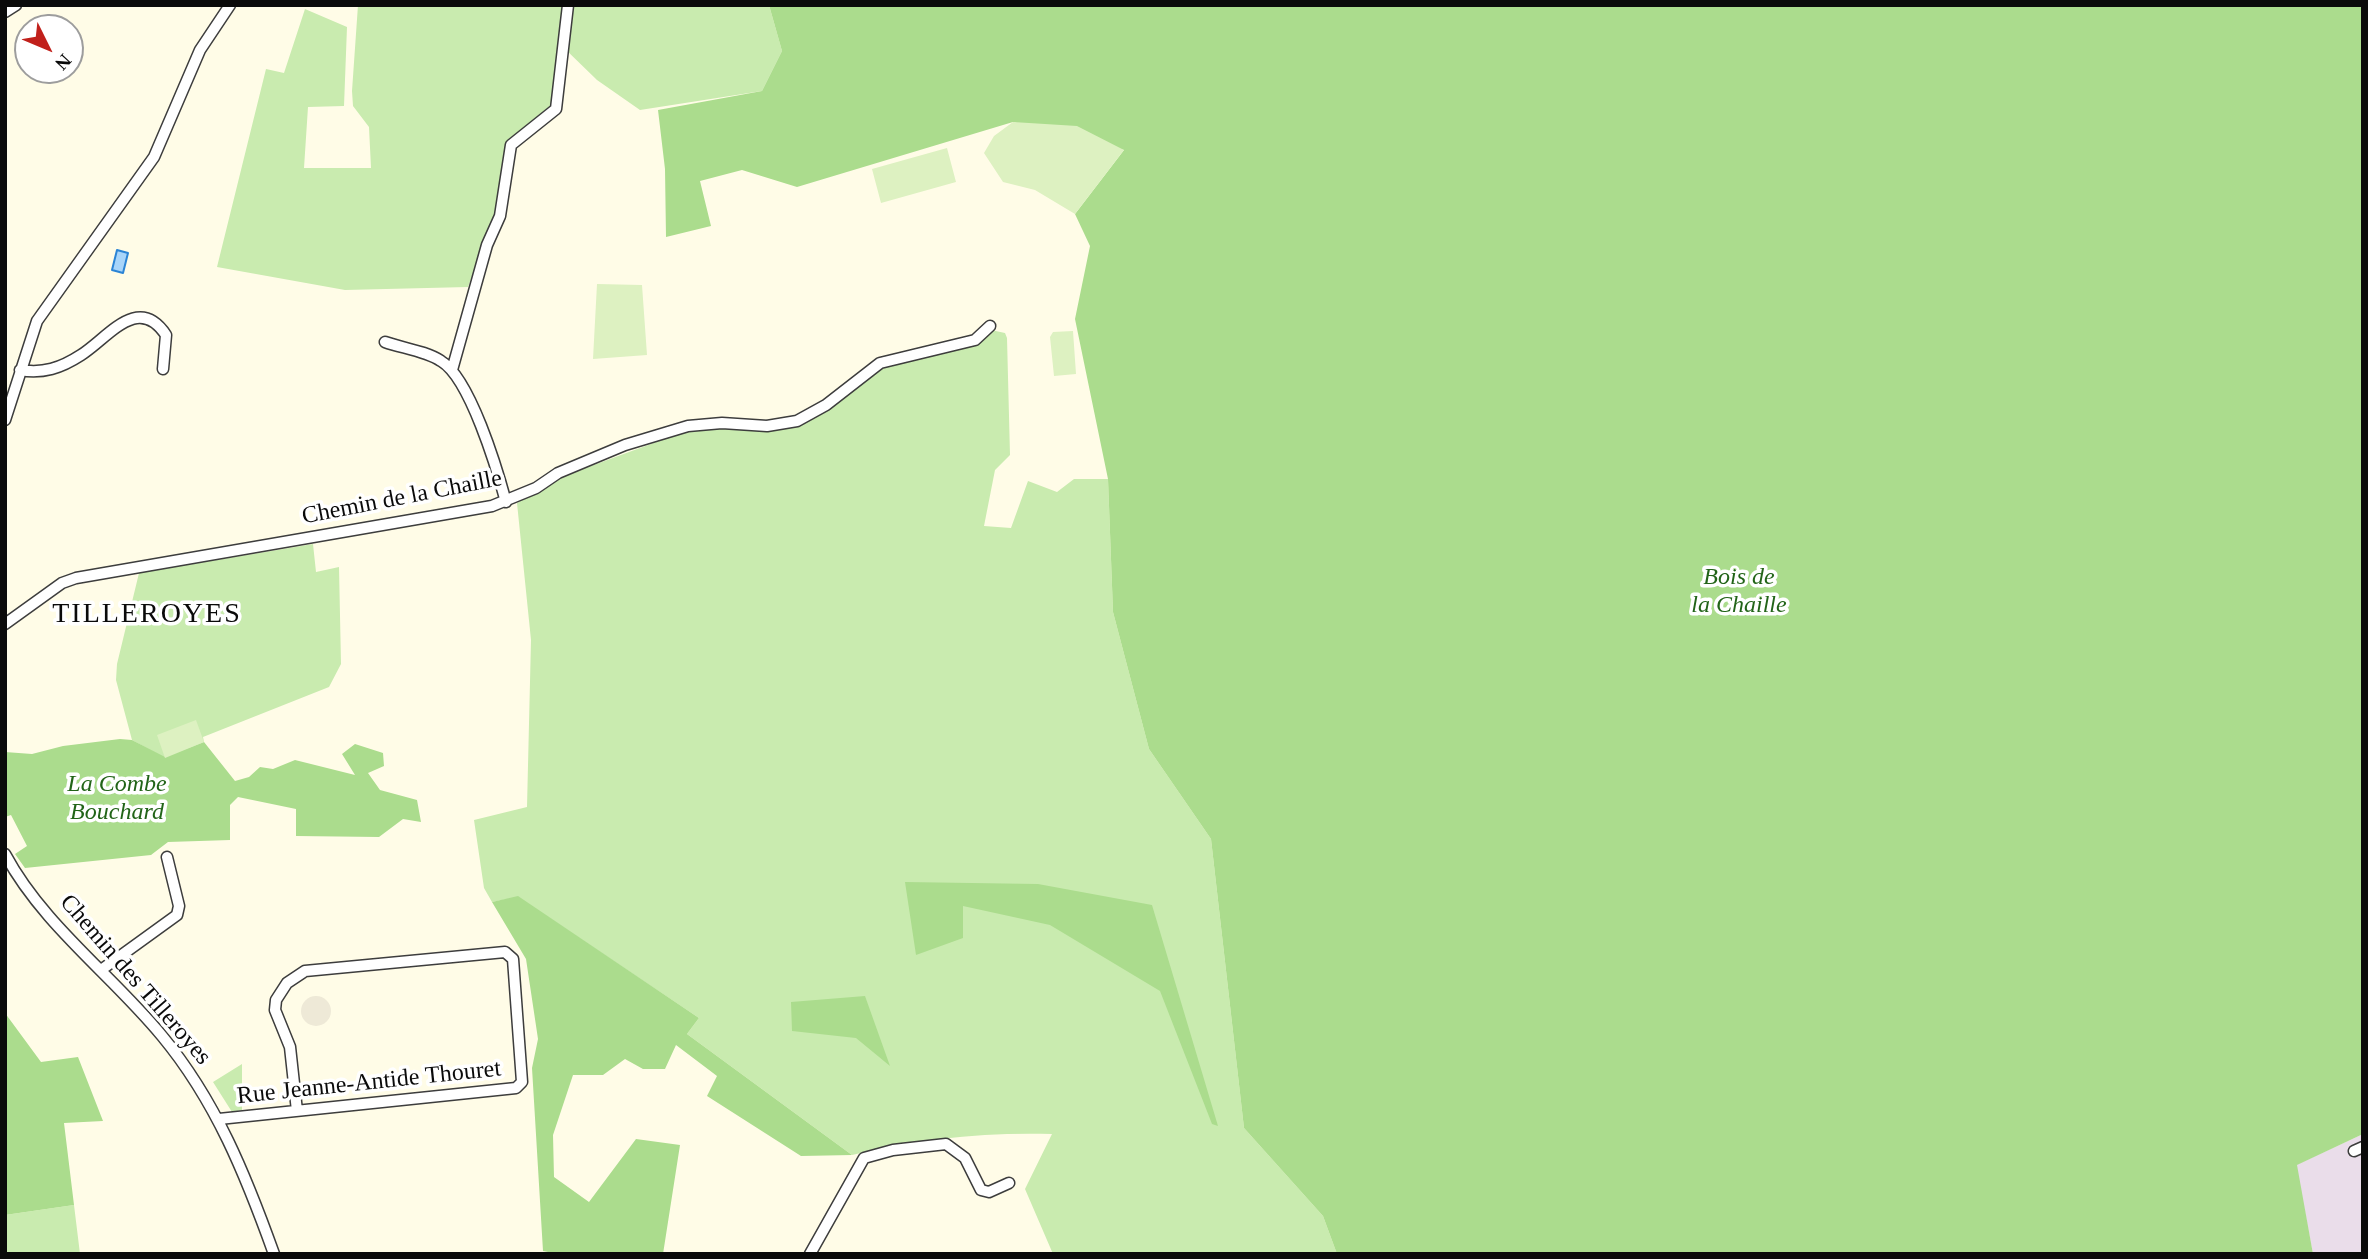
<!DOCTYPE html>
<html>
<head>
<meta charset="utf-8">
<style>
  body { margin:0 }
  #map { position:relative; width:2368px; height:1259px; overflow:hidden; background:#fffce7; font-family:Georgia,serif }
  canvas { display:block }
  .frame { position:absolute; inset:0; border:7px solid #0a0a0a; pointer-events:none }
  .north { position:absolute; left:14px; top:14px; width:70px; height:70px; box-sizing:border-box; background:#fff; border:2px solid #9d9d9d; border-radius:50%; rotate:133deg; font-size:19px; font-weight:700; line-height:28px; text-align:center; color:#0a0a0a }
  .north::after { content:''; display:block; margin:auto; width:24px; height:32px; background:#c1201b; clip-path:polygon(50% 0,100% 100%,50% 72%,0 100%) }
</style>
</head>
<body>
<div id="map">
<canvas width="2368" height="1259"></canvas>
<div class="frame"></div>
<div class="north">N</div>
</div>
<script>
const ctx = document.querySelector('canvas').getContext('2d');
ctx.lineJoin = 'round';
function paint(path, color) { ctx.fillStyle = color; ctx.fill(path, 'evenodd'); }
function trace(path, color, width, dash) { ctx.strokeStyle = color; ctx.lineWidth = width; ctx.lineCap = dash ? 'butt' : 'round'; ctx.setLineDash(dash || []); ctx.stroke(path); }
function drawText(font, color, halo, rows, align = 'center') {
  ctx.font = font + ' Georgia,serif'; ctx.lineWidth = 7; ctx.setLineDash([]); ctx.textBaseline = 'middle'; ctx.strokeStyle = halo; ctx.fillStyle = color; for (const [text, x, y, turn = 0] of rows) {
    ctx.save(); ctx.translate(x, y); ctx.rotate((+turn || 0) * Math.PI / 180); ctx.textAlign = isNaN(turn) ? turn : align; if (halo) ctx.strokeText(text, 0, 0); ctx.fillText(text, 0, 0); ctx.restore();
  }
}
const industrial = new Path2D(`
  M 2363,1134 L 2363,1254 L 2313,1254 L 2296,1165 Z`);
const green = new Path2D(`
  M 358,5 L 769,5 L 782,51 L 762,91 L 640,110 L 597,80 L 562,46 L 552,107 L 510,138 L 495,213 L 468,287 L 345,290 L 217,267 L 266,69 L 284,73 L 305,9 L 347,27 L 344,106 L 308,107 L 304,168 L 371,168 L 369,127 L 353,106 L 352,91 Z
  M 991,330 L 1005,333 L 1007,338 L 1010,455 L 995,470 L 984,526 L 1011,528 L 1028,481 L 1057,492 L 1074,479 L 1108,479 L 1113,612 L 1149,749 L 1211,839 L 1244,1128 L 1323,1216 L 1337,1254 L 1053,1254 L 1025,1189 L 1052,1134 C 985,1132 917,1139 852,1155 L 687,1034 L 699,1018 L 518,897 L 492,902 L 484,888 L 474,820 L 527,807 L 531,640 L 517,503 L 561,477 L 689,430 L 721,426 L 781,428 L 898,359 Z
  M 313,544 L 316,572 L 339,567 L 341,664 L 329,687 L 203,737 L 204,742 L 165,758 L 132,740 L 116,680 L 117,664 L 139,573 Z
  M 242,1064 L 242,1110 L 232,1112 L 213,1082 Z
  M 74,1205 L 80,1254 L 5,1254 L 5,1215 Z`);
const forest = new Path2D(`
  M 769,5 L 2363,5 L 2363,1134 L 2297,1165 L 2313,1254 L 1337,1254 L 1323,1216 L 1244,1128 L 1211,839 L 1149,749 L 1113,612 L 1108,479 L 1075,319 L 1090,246 L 1075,214 L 1124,150 L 1013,122 L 797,187 L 742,170 L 700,181 L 711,226 L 666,237 L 665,169 L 658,110 L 762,91 L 782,51 Z
  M 120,739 L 132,740 L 165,757 L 204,742 L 235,781 L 249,777 L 260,767 L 273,769 L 295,760 L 355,775 L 342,754 L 355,744 L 383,753 L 384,766 L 368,773 L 380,790 L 417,800 L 421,822 L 403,819 L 379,837 L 296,836 L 296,809 L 238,797 L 230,805 L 230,840 L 168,842 L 151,855 L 25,868 L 15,854 L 27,846 L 11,815 L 5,817 L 5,752 L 32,754 L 63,746 Z
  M 905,882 L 1038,884 L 1152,905 L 1218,1126 L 1212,1124 L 1160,991 L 1050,925 L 963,906 L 963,938 L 916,955 Z
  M 518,896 L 699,1018 L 687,1034 L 852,1155 L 801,1156 L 707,1096 L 717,1076 L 676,1045 L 665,1069 L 643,1069 L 625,1059 L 603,1075 L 573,1075 L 553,1135 L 554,1177 L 589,1202 L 636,1139 L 680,1145 L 663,1254 L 558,1254 L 543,1251 L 532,1068 L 538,1039 L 526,959 L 492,902 Z
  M 865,996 L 890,1066 L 856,1038 L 792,1031 L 791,1002 Z
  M 5,1013 L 41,1062 L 78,1057 L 103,1121 L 64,1123 L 74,1205 L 5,1215 Z`);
const pitch = new Path2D(`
  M 1013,122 L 1077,126 L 1124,150 L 1075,214 L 1035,190 L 1003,182 L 984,153 L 994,136 Z
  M 947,148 L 956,182 L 881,203 L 872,169 Z
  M 597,284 L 642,285 L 647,355 L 593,359 Z
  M 1073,331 L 1076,374 L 1054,376 L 1050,337 L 1053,332 Z
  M 196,720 L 204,742 L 165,758 L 157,735 Z`);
const plaza = new Path2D(`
  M301 1011a15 15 0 1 1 30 0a15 15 0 1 1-30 0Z`);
const water = new Path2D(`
  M 117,250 L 128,253 L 123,273 L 112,270 Z`);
const street = new Path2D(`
  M 5,12 L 16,5
  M 385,342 C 402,348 426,351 441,361 C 470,378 497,469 506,502
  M 20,370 C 43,374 61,368 81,355 C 108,338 138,293 166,335 L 163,369
  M 452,370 L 487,245 L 500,216 L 511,145 L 556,109 L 568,5
  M 5,420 L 37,321 L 154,157 L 200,50 L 230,5
  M 5,624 L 62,583 L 76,578 L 492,506 L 536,488 L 558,473 L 625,445 L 688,426 L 722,423 L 767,426 L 797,421 L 826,405 L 880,363 L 975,340 L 990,326
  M 5,854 C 43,925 112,975 162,1036 C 216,1101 246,1176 274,1254
  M 101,970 L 177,915 L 179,906 L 167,857
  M 219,1119 L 516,1088 L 522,1082 L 513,959 L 505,952 L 305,971 L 287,983 L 276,1000 L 275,1010 L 290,1047 L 297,1111
  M 2354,1151 L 2363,1147
  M 810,1254 L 864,1158 L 893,1150 L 946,1144 L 965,1158 L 981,1190 L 989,1192 L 1009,1183`);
const streetNames = [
  ["Chemin de la Chaille",402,498,-11],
  ["Chemin des Tilleroyes",135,980,49],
  ["Rue Jeanne-Antide Thouret",369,1083,-6]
];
const parkNames = [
  ["Bois de",1739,578],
  ["la Chaille",1739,606],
  ["La Combe",117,785],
  ["Bouchard",117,813]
];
const quarterNames = [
  ["TILLEROYES",147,615]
];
paint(industrial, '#eaddea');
paint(green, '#c9ebaf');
paint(forest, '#abdc8d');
paint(pitch, '#ddf1c1');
paint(plaza, '#eee9d7');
paint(water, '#a8d5fa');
trace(water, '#2b84d5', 2);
trace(street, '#3d3d3d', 13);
trace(street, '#fff', 10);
drawText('24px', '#0a0a0a', '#fff', streetNames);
drawText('italic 24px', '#226418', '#fff', parkNames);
ctx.letterSpacing = '2px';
drawText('28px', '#0a0a0a', '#fff', quarterNames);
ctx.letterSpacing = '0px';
</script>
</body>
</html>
